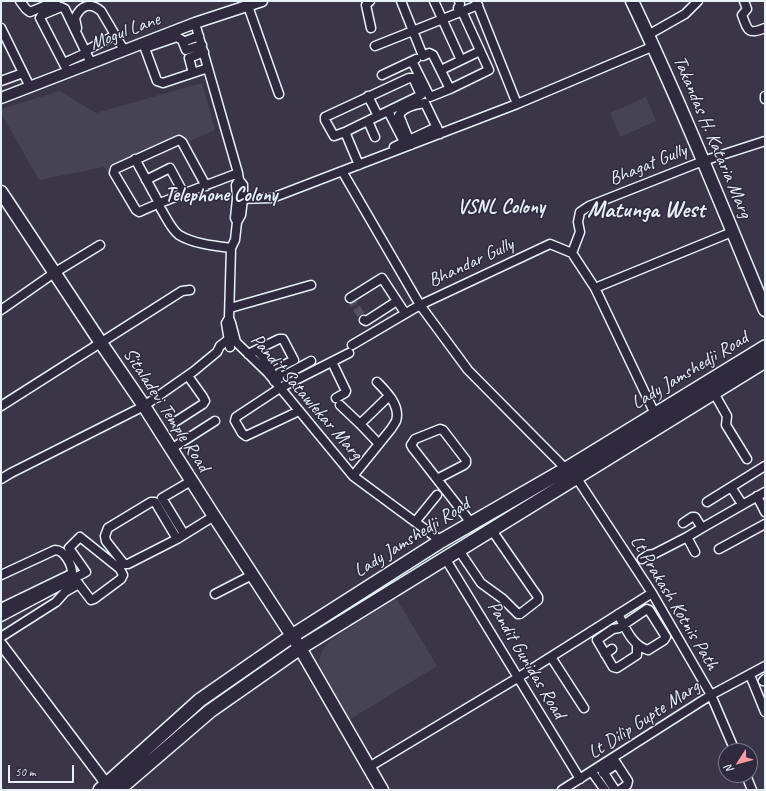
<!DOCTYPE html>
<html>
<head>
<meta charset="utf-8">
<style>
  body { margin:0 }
  #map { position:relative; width:766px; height:791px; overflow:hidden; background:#3a3648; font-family:Caveat,sans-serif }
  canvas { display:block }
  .frame { position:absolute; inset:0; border:2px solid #e8f1f8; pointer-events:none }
  .north { position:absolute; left:718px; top:743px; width:40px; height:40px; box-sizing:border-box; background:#2f2a3d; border:1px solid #797a88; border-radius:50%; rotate:234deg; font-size:11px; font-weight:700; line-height:16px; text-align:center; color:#e8f1f8 }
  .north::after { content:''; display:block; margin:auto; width:14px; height:18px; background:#ff9aa2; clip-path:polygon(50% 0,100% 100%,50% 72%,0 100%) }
  .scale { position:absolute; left:8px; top:765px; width:66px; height:18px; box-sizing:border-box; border:2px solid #e8f1f8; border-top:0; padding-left:5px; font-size:12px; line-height:14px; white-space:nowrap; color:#e8f1f8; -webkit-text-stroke:3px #2f2a3d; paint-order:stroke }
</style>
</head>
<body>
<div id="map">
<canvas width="766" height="791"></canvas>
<div class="frame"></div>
<div class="north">N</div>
<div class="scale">50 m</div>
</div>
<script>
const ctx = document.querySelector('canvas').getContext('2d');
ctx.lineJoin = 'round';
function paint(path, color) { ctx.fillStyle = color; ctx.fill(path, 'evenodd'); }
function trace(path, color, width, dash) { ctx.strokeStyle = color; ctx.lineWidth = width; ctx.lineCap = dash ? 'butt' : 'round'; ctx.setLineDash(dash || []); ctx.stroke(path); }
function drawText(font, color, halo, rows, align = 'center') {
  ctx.font = font + ' Caveat,sans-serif'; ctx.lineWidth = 3; ctx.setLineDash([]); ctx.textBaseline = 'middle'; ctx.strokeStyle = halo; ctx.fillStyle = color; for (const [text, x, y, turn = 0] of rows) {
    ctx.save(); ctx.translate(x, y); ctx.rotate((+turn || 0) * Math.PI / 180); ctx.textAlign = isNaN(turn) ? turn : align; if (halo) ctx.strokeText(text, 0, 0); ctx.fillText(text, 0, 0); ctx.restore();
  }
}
const built = new Path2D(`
  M 202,83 L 215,130 L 110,176 L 104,167 L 39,180 L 1,113 L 1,109 L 60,91 L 96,113 Z
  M 646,97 L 656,121 L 620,137 L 610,113 Z
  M 396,598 L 437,666 L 349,720 L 322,676 L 319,662 L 322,651 L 329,641 Z`);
const minorTunnel = new Path2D(`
  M 350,298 L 364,320`);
const minor = new Path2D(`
  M 20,1 L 26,9 L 30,12 L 56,1
  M 370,1 L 366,5 L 371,28
  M 401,1 L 423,56 L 429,53 L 433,55 L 450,89 L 489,70 L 462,11
  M 434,1 L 461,60
  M 459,1 L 460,4 L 458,8 L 459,12
  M 476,1 L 517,104
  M 744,1 L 747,9 L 742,15 C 748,31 748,35 765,28
  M 248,6 L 279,94
  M 195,23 L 238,173 L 239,180 L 243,185 L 243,199 L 241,215 L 237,222 L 235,240 L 231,248 L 229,318 L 231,323 L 236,342 L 268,373 L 353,476 L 441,541
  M 1,28 L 30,87
  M 77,28 L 75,18 C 81,5 90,2 101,11 L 124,50
  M 648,35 L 685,14 L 698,1
  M 183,42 L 199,36
  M 143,43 L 157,81 L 163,83 L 208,68
  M 375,46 L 478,5
  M 145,48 L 177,37 L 182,40 L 186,50 L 202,45
  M 89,49 L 115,35
  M 412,61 L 430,97 L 450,89
  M 64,63 L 86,53
  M 441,70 L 480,51
  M 68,72 L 40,18 L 42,15 L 61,7 L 65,9 L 91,63
  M 193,73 L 189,58 L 204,52
  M 382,75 L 416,59
  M 1,81 L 23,73
  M 368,96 L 378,116
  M 765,96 L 765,99
  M 368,121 L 375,137
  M 345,132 L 334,136 L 325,120 L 325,117 L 409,78 L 413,78 L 421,95 L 388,111
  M 409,140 L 437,127
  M 411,145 L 399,115 C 404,107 417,104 425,103 L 440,134
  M 135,159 L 159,203
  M 359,165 L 345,132 L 388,111 L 403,140 L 402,143 L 394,147
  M 342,171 L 420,305 L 352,345
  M 146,180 L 170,168 L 184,194
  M 206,186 L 182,142 L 179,140 L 115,169 L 114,173 L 136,210 L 139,212 C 172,197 205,186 238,173
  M 237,199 L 272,198 L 517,104 L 654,46
  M 161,209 C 166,217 171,229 179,235 C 194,244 215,246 231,248
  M 237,222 L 235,218 L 237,199 L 236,185 L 239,180
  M 572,253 L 580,232 L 578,222 L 580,212 L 589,206 L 703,161 L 765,141
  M 595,288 L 732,232
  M 350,298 L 382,278 L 405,313
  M 230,308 L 311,285
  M 1,310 L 54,273 L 100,245
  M 229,318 L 226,323 L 230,347
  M 364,320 L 366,321 L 397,301
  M 257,350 L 278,374
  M 248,354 L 279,339 L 283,339 L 294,360 L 274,370
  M 332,362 L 346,391 L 345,393 L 336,398
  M 274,381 L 311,361
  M 714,393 L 727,416 L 726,425 L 747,459
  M 340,405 L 360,424
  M 1,406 L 182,291 L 190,290
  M 299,411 L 246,436 L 242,433 L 235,421 L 236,417 L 280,388 L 349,353
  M 175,422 L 203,404 L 205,401 L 203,397 L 188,376
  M 379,444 L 360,424 L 389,396
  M 171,449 L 215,421
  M 566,469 L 468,370 L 420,305 L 550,244 L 572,253 L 595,288 L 655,414
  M 353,476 L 391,429 C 393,426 395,423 396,421 C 401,406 386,391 377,382
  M 576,477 L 652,593 L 711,695 L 735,751
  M 1,479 L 11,473 L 144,406 L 194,371 L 217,352 L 220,346 L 234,335
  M 437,479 L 464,465 L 466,463 L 466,460 L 443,430 L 440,429 L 415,439 L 411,445 L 412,447 L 472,524
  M 731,487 L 742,504
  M 757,496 L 765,512
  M 707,502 L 765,466
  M 415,522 L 437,495
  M 683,523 L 692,517 L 695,517 L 702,528 L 765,492
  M 184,534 L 162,498 L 191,481
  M 177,539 L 155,502 L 151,502 L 108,528 L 105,536 L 106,541 L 124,564 L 128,564 L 177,539 L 214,516
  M 458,549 L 481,583 L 503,599 L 518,614 L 520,614 L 538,600 L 538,597 L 491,529
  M 719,549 L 765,524
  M 695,552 L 687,537 L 702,528
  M 445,558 L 580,779
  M 642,559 L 648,555 L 654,554 L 687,537
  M 1,575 L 55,550 C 64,550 72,564 72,573 L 69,575 L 1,608
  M 215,594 L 252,575
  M 618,614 C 625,627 632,646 648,650 L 664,640 L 666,637 L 649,610 L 647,609 L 619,628 L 613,629 L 597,640 L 613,667 L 617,668 L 637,655 L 637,646
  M 1,617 L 86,572 L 69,548 L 80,537 L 120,569 L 123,575 L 121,579 L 94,599 L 91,600 L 75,579
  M 1,637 L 56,602 L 65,592 L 79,584
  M 605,654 L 612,649
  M 551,657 L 584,708
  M 750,675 L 765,712
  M 763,681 L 765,679
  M 613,758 L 628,781 L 627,785 L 620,790
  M 369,767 L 519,677 L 652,593
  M 600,767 L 615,790
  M 592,772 L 605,790
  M 603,773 L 617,764
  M 746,775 L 752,790
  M 562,790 L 711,695 L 765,666`);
const tertiary = new Path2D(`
  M 1,98 L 195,23 L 262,1
  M 1,644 L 111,790`);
const secondary = new Path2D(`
  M 632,1 C 680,102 722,206 765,310
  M 1,192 L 101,343 L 144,406 L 212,513 L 300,648 L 382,790`);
const primary = new Path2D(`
  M 100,790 L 200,700 L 292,636 L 441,541 L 566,469 L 765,347
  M 118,790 L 210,711 L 300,648 L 765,361`);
const streetNames = [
  ["Mogul Lane",125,32,-21],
  ["Takandas H. Kataria Marg",712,137,67],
  ["Bhagat Gully",648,165,-22],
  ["Bhandar Gully",471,263,-25],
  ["Lady Jamshedji Road",690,371,-31],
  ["Pandit Satawlekar Marg",306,397,49],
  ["Sitaladevi Temple Road",166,410,57],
  ["Lady Jamshedji Road",412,538,-32],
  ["Lt Prakash Kotnis Path",674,603,59],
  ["Pandit Gunidas Road",526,660,59],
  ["Lt Dilip Gupte Marg",644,720,-33]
];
const neighbourhoodNames = [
  ["Telephone Colony",221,196],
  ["VSNL Colony",501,208]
];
const districtNames = [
  ["Matunga West",646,211]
];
paint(built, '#464354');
trace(minorTunnel, '#545262', 8, [8, 4]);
trace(minor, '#e8f1f8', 11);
trace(tertiary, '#e8f1f8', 13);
trace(secondary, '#e8f1f8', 15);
trace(primary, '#e8f1f8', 16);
trace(minor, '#2f2a3d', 8);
trace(tertiary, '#2f2a3d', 10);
trace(secondary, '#2f2a3d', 12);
trace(primary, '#2f2a3d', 13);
drawText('19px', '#e8f1f8', '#2f2a3d', streetNames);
drawText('bold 20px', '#e8f1f8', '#2f2a3d', neighbourhoodNames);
drawText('bold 23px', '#e8f1f8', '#2f2a3d', districtNames);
</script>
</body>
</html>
